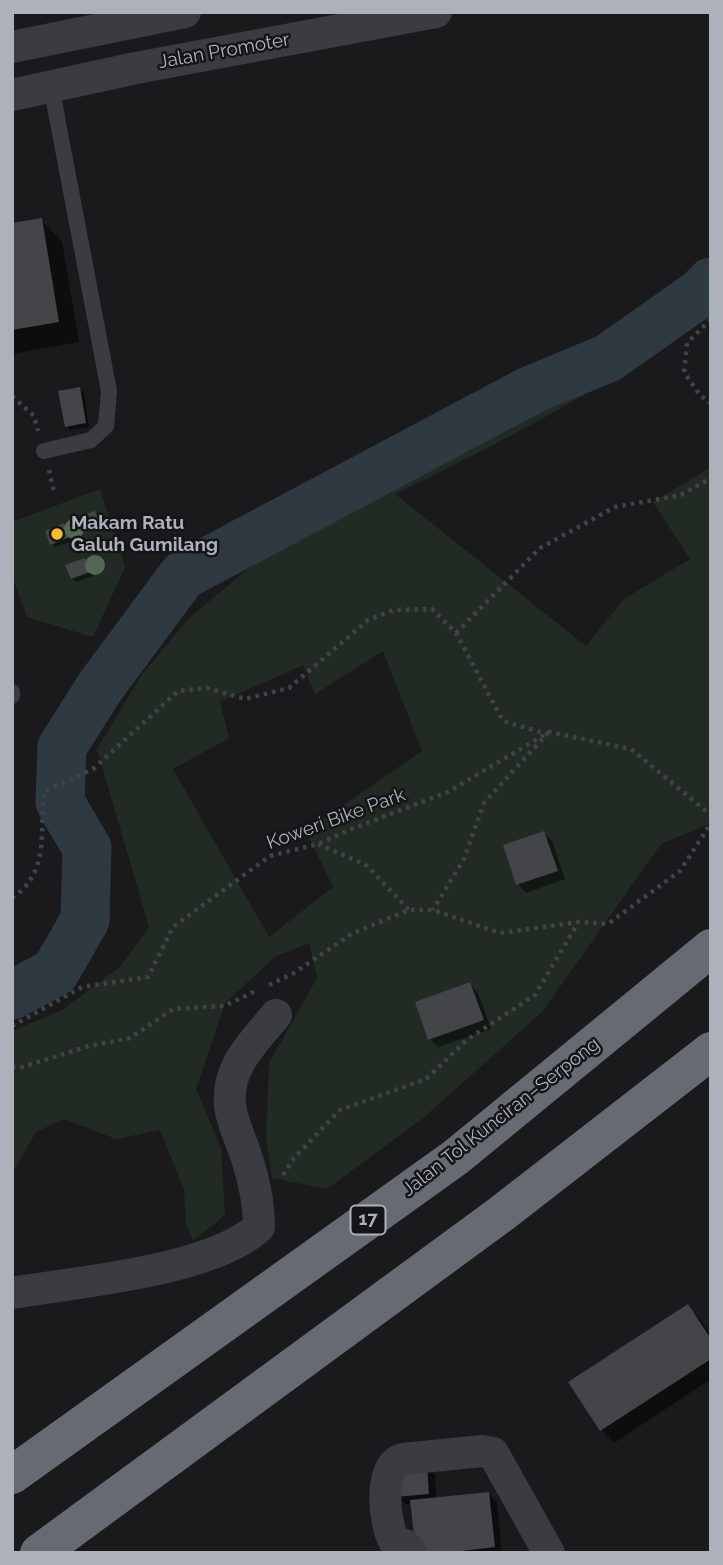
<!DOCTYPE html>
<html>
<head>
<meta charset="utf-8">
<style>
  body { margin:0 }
  #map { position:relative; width:723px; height:1565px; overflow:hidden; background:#1a1a1c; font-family:Raleway,sans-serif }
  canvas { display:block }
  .frame { position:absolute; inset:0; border:14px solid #acb1bc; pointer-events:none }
</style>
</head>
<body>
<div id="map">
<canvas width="723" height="1565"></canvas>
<div class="frame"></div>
</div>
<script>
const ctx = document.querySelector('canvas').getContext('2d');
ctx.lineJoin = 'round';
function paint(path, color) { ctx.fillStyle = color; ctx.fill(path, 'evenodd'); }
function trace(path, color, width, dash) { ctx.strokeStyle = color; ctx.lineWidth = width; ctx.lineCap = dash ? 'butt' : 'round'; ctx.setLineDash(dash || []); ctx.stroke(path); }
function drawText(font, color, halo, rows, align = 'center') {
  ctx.font = font + ' Raleway,sans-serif'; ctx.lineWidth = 5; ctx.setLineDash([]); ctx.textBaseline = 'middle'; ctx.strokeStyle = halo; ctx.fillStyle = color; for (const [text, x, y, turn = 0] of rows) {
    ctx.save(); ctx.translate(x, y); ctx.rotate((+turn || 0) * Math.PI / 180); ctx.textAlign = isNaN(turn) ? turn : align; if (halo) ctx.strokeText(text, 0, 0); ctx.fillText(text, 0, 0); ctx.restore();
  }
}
const green = new Path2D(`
  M 711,295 L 711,310 C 617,383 502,442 395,494 L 586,646 L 624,599 L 690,559 L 653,502 L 711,467 L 711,823 L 661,844 L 542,1012 L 422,1119 L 327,1189 L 272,1178 L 266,1138 L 269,1063 L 317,978 L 309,943 L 275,957 L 225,1003 L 196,1089 L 221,1148 L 225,1215 L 193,1241 L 186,1224 L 184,1189 L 160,1130 L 116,1139 L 64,1119 L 36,1132 L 12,1173 L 12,1031 L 62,1010 L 120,967 L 149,927 L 97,749 L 143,673 L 189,618 L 290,534 L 600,377 ZM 383,651 L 422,751 L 306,831 L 333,887 L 269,937 L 173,769 L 229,738 L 220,702 L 303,665 L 315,694 Z
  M 100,489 L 125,567 L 93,637 L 27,617 L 12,575 L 12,522 Z`);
const shadow = new Path2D(`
  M 41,220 L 62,241 L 79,342 L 12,354 L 12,225 Z
  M 80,389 L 84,393 L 89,427 L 70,430 L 66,426 Z
  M 94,513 L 102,528 L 95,531 L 92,527 Z
  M 64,525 L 73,541 L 55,547 L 52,544 Z
  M 85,560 L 93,576 L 76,582 L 72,578 Z
  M 544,833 L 552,841 L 565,879 L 526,893 L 518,884 Z
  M 470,984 L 478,993 L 491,1029 L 438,1047 L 430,1039 Z
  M 688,1306 L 700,1319 L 711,1335 L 711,1379 L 614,1443 L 601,1430 L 570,1383 Z
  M 426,1466 L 435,1475 L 436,1499 L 488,1493 L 497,1502 L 502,1553 L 418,1553 L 413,1504 L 405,1504 L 397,1496 Z`);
const river = new Path2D(`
  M 12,995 L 55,972 L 85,920 L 87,848 L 60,802 L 62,747 L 100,687 L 183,575 L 531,390 L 608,358 L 699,294 L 711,282`);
const building = new Path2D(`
  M 42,218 L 59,322 L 12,330 L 12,223 Z
  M 80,387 L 86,423 L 65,427 L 58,391 Z
  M 95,511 L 100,524 L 90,528 L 85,514 Z
  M 64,523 L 70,537 L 50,545 L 45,531 Z
  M 85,558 L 90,572 L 71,579 L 65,565 Z
  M 544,831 L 558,871 L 516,885 L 503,845 Z
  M 470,982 L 484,1020 L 428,1040 L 415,1002 Z
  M 688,1304 L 711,1339 L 711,1359 L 600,1431 L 568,1382 Z
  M 427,1464 L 429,1494 L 395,1497 L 393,1467 Z
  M 489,1492 L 495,1547 L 445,1553 L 416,1553 L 410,1500 Z`);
const path = new Path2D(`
  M 711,319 L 687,343 L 684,372 L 699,394 L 711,404
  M 12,396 L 34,416 L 38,431
  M 49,470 L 54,492
  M 456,633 L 540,548 L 615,507 L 681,495 L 711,478
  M 318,844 L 366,865 L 409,910
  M 12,898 C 51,872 39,830 44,791 L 93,769 L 178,691 L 207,688 L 245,699 L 289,688 L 368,620 L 394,610 L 432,609 L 456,633 L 503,721 L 547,734 L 484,803 L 464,859 L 433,910
  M 269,985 L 294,973 L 353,933 L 409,910 L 433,910 L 500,933 L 579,922 L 608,924 L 680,871 L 711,823
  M 12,1026 L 82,987 L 148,977 L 173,927 L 270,856 L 318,844 L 349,830 L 448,792 L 549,732 L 631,749 L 711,815
  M 12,1067 L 19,1068 L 89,1046 L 130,1038 L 173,1009 L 224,1006 L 258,990
  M 283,1175 L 294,1158 L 340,1110 L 426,1079 L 468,1039 L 535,995 L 578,923`);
const lane = new Path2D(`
  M 44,451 L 91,440 L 106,426 L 109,391 L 51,86
  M 12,692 L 12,696`);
const street = new Path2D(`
  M 12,47 L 185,12
  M 12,95 L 136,68 L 436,12
  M 12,1293 C 77,1282 212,1271 259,1227 C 259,1201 252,1172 243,1147 C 231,1116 222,1096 239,1063 C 248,1046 264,1030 276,1015
  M 411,1553 L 405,1545 L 394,1541 C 384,1522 378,1465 403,1459 L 482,1451 L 493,1453 L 549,1553`);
const highway = new Path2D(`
  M 12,1475 L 456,1157 L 711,948
  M 39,1553 L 501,1214 L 711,1051`);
const trees = [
  [74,529],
  [95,565]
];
const markers = [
  [57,534,7,"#f8ba36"]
];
const shields = [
  [368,1220,35]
];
const shieldNames = [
  ["17",368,1220]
];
const streetNames = [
  ["Jalan Promoter",224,51,-10],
  ["Koweri Bike Park",336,819,-20],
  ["Jalan Tol Kunciran–Serpong",501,1117,-38]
];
const poiNames = [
  ["Makam Ratu",71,523],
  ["Galuh Gumilang",71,545]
];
paint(green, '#212b23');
paint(shadow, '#0007');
trace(river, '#2f3941', 49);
paint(building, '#444549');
trace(path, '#414348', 4.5, [3.5, 5]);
trace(lane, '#3b3c41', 16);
trace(street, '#3b3c41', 32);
trace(highway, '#666a73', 38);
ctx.fillStyle = '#546856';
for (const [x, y] of trees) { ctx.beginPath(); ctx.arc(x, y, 10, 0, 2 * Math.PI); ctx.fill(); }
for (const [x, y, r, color] of markers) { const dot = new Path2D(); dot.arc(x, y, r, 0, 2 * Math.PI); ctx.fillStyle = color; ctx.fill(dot); trace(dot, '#151517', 2.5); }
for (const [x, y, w] of shields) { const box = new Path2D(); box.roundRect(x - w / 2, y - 14.5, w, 29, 5); ctx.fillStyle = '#151517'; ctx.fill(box); trace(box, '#acb1bc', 2); }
drawText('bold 18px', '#acb1bc', null, shieldNames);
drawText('19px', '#acb1bc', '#151517', streetNames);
drawText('bold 19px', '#acb1bc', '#151517', poiNames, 'left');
</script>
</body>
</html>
